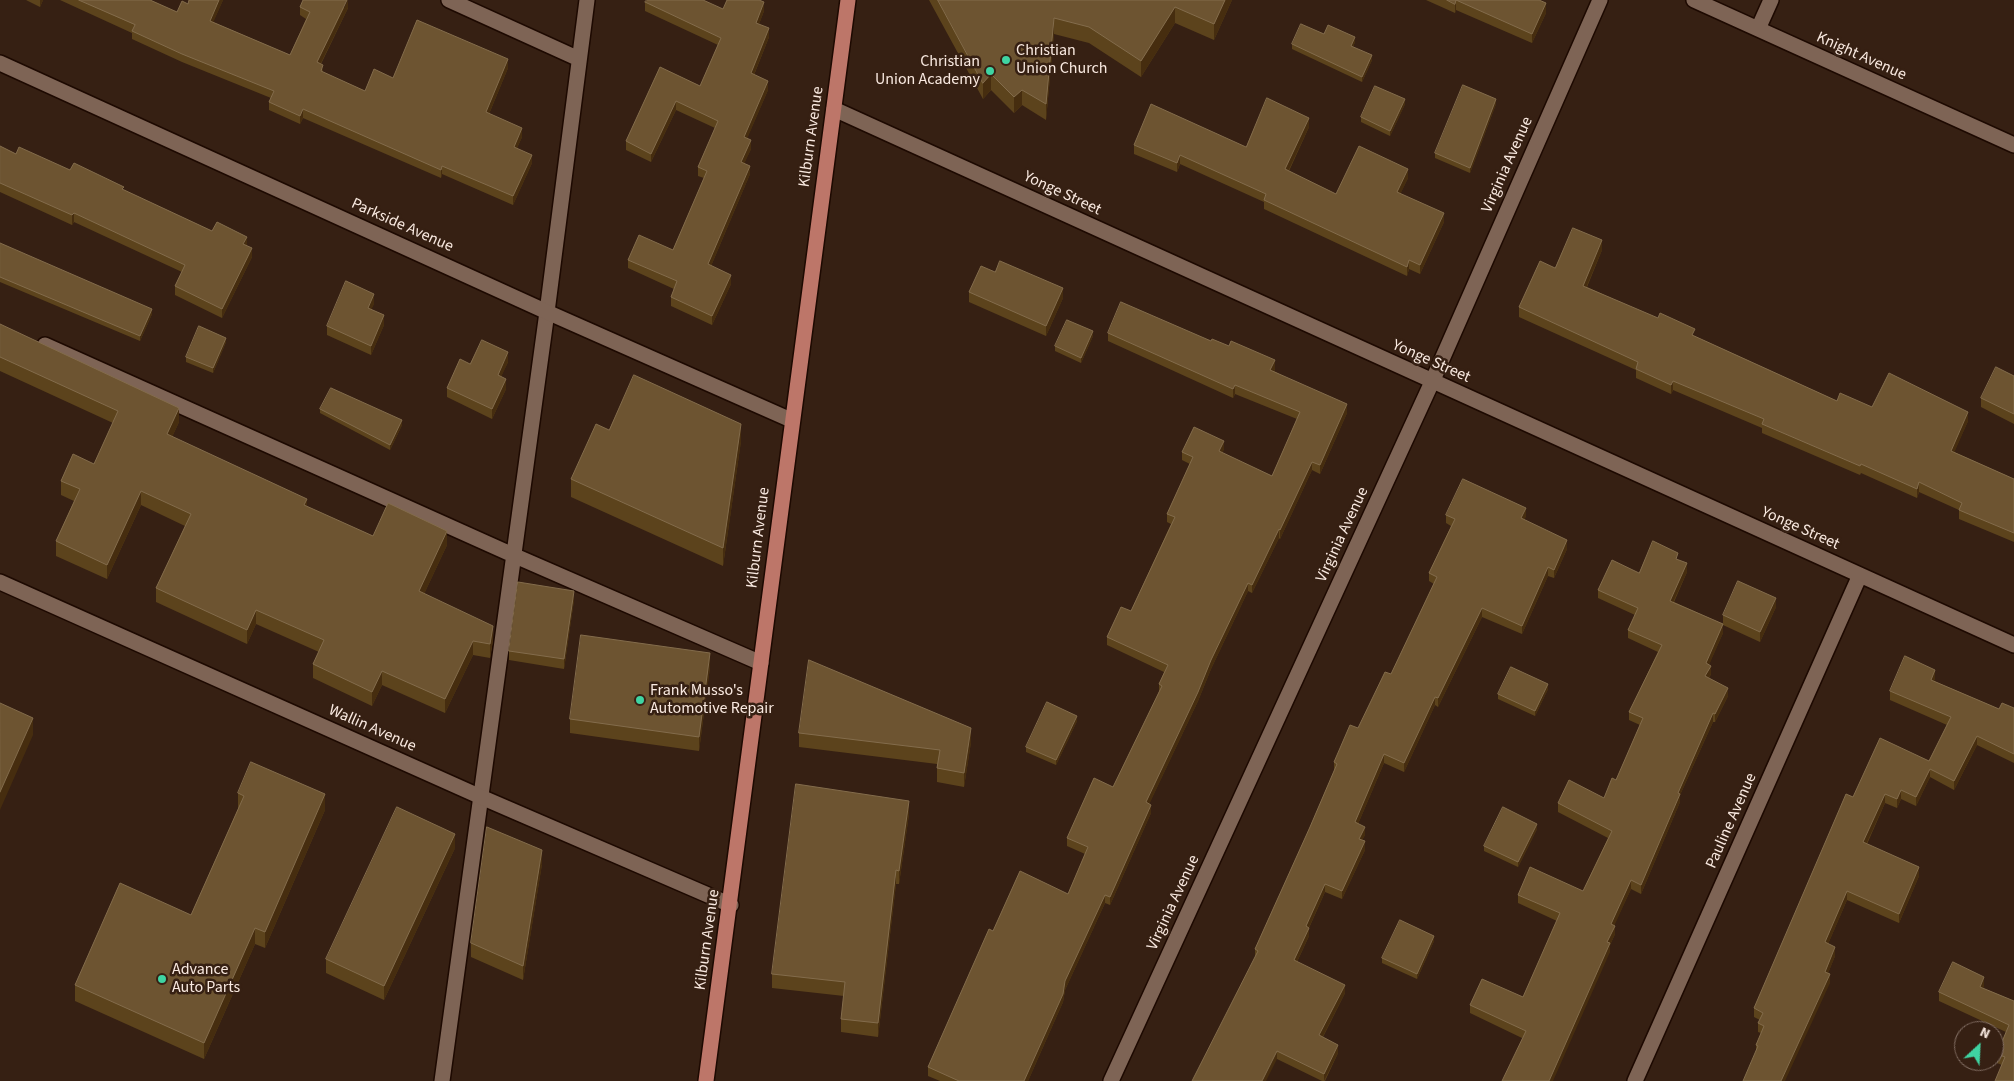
<!DOCTYPE html>
<html>
<head>
<meta charset="utf-8">
<style>
  body { margin:0 }
  #map { position:relative; width:2014px; height:1081px; overflow:hidden; background:#362013; font-family:"Source Sans 3",sans-serif }
  canvas { display:block }
  .north { position:absolute; left:1954px; top:1021px; width:50px; height:50px; box-sizing:border-box; background:#362013; border:1px solid #847065; border-radius:50%; rotate:25deg; font-size:14px; font-weight:700; line-height:20px; text-align:center; color:#f9e9e0 }
  .north::after { content:''; display:block; margin:auto; width:18px; height:22px; background:#3fd4a2; clip-path:polygon(50% 0,100% 100%,50% 72%,0 100%) }
</style>
</head>
<body>
<div id="map">
<canvas width="2014" height="1081"></canvas>
<div class="north">N</div>
</div>
<script>
const ctx = document.querySelector('canvas').getContext('2d');
ctx.lineJoin = 'round';
function trace(path, color, width, dash) { ctx.strokeStyle = color; ctx.lineWidth = width; ctx.lineCap = dash ? 'butt' : 'round'; ctx.setLineDash(dash || []); ctx.stroke(path); }
function paint(path, color) { ctx.fillStyle = color; ctx.fill(path, 'evenodd'); }
function drawText(font, color, halo, rows, align = 'center') {
  ctx.font = font + ' "Source Sans 3",sans-serif'; ctx.lineWidth = 5; ctx.setLineDash([]); ctx.textBaseline = 'middle'; ctx.strokeStyle = halo; ctx.fillStyle = color; for (const [text, x, y, turn = 0] of rows) {
    ctx.save(); ctx.translate(x, y); ctx.rotate((+turn || 0) * Math.PI / 180); ctx.textAlign = isNaN(turn) ? turn : align; if (halo) ctx.strokeText(text, 0, 0); ctx.fillText(text, 0, 0); ctx.restore();
  }
}
const service = new Path2D(`
  M 449,0 L 579,59
  M 45,345 L 513,555 L 761,663
  M 442,1081 L 547,312 L 587,0`);
const minor = new Path2D(`
  M 1694,0 L 2014,145
  M 1758,29 L 1771,0
  M 0,63 L 547,312 L 791,420
  M 834,109 L 2014,645
  M 0,582 L 481,797 L 731,905
  M 1111,1081 L 1432,382 L 1600,0
  M 1635,1081 L 1860,575`);
const primary = new Path2D(`
  M 706,1081 L 848,0`);
const wall = new Path2D(`
  M 26,0 L 43,0 L 40,7 Z
  M 60,0 L 150,0 L 177,12 L 188,4 L 189,0 L 223,0 L 213,22 L 290,55 L 306,19 L 300,15 L 300,7 L 348,8 L 321,64 L 323,72 L 365,91 L 393,78 L 508,68 L 489,114 L 522,137 L 517,148 L 532,163 L 513,205 L 442,174 L 441,178 L 303,118 L 300,124 L 269,110 L 269,102 L 271,98 L 182,62 L 132,39 L 132,33 Z
  M 929,0 L 1232,0 L 1214,40 L 1175,23 L 1141,77 L 1089,43 L 1054,34 L 1046,120 L 1022,105 L 1014,113 L 991,90 L 983,99 Z
  M 1426,0 L 1539,0 L 1546,13 L 1532,43 L 1456,10 L 1455,13 Z
  M 645,2 L 723,9 L 764,11 L 759,24 L 769,37 L 754,75 L 768,90 L 747,138 L 751,149 L 744,163 L 750,174 L 711,266 L 731,284 L 712,325 L 671,306 L 671,297 L 674,289 L 628,268 L 628,260 L 673,250 L 704,178 L 698,176 L 698,167 L 715,128 L 676,110 L 651,162 L 626,150 L 626,141 L 660,67 L 700,86 L 718,45 L 645,11 Z
  M 1324,34 L 1355,42 L 1353,47 L 1372,60 L 1362,82 L 1292,49 L 1292,44 Z
  M 1405,104 L 1390,136 L 1361,122 L 1361,117 Z
  M 1496,104 L 1470,173 L 1435,158 L 1435,153 Z
  M 1309,127 L 1289,171 L 1336,194 L 1408,178 L 1400,194 L 1444,222 L 1420,274 L 1409,269 L 1407,276 L 1264,209 L 1264,202 L 1180,164 L 1177,172 L 1134,154 L 1134,145 L 1246,147 Z
  M 0,146 L 16,154 L 70,170 L 124,190 L 212,231 L 247,246 L 252,257 L 222,318 L 175,295 L 175,286 L 182,272 L 74,222 L 72,225 L 0,192 Z
  M 0,243 L 152,314 L 140,341 L 0,282 Z
  M 1602,250 L 1587,287 L 1837,401 L 1872,407 L 1968,421 L 1954,452 L 2014,479 L 2014,542 L 1959,519 L 1959,510 L 1919,492 L 1917,498 L 1861,473 L 1860,475 L 1762,433 L 1762,428 L 1673,390 L 1671,394 L 1636,378 L 1636,370 L 1519,317 L 1519,307 L 1555,268 Z
  M 995,272 L 1063,298 L 1046,336 L 969,302 L 969,292 Z
  M 374,304 L 371,309 L 384,325 L 371,355 L 327,335 L 327,326 Z
  M 0,324 L 179,422 L 172,437 L 307,507 L 373,536 L 447,545 L 424,594 L 493,640 L 490,658 L 473,655 L 445,713 L 382,685 L 372,706 L 313,678 L 313,664 L 319,652 L 256,624 L 247,644 L 156,602 L 156,588 L 185,526 L 141,505 L 107,579 L 56,556 L 56,541 L 74,501 L 61,495 L 61,481 L 94,464 L 113,423 L 0,371 Z
  M 1108,333 L 1275,369 L 1274,371 L 1347,413 L 1320,474 L 1312,470 L 1280,539 L 1279,538 L 1252,593 L 1248,591 L 1211,669 L 1198,701 L 1149,804 L 1151,813 L 1110,905 L 1105,903 L 1065,990 L 1063,1002 L 1028,1081 L 940,1081 L 928,1076 L 928,1067 L 993,931 L 1068,894 L 1085,854 L 1067,846 L 1067,838 L 1113,787 L 1159,692 L 1159,684 L 1164,672 L 1107,645 L 1107,637 L 1131,611 L 1171,524 L 1167,522 L 1167,514 L 1190,464 L 1182,460 L 1182,452 L 1224,449 L 1222,453 L 1272,476 L 1297,419 L 1235,394 L 1233,398 L 1108,341 Z
  M 1093,336 L 1081,363 L 1055,351 L 1055,346 Z
  M 226,342 L 213,373 L 186,362 L 186,357 Z
  M 508,362 L 501,376 L 506,389 L 492,419 L 447,397 L 447,388 L 470,364 Z
  M 2014,376 L 2014,424 L 1981,407 L 1981,398 Z
  M 320,409 L 402,425 L 390,450 L 320,413 Z
  M 609,430 L 741,441 L 723,566 L 571,497 L 571,479 Z
  M 1446,515 L 1526,516 L 1524,520 L 1567,549 L 1554,578 L 1548,576 L 1522,634 L 1482,617 L 1438,707 L 1435,705 L 1404,772 L 1384,763 L 1358,824 L 1365,835 L 1362,840 L 1365,850 L 1342,899 L 1325,892 L 1309,928 L 1309,936 L 1297,962 L 1345,993 L 1323,1037 L 1338,1053 L 1325,1081 L 1322,1081 L 1277,1059 L 1255,956 L 1255,949 L 1310,827 L 1334,771 L 1334,762 L 1358,728 L 1391,674 L 1434,584 L 1429,581 L 1429,573 L 1451,526 L 1446,523 Z
  M 1678,560 L 1687,572 L 1674,602 L 1723,624 L 1723,615 L 1776,607 L 1760,642 L 1723,625 L 1723,633 L 1709,664 L 1711,674 L 1709,678 L 1728,696 L 1715,722 L 1713,722 L 1680,795 L 1680,802 L 1641,894 L 1631,889 L 1614,925 L 1615,934 L 1610,945 L 1610,952 L 1522,1038 L 1470,1013 L 1470,1005 L 1523,997 L 1557,921 L 1518,903 L 1518,895 L 1583,891 L 1608,838 L 1558,812 L 1558,803 L 1604,798 L 1616,780 L 1640,725 L 1629,720 L 1629,712 L 1658,652 L 1628,638 L 1628,630 L 1635,615 L 1598,598 L 1598,590 L 1639,573 Z
  M 574,600 L 564,669 L 509,660 L 509,651 Z
  M 710,667 L 699,751 L 570,733 L 570,719 Z
  M 1935,679 L 1934,681 L 1999,709 L 2014,708 L 2014,763 L 1977,745 L 1954,790 L 1930,777 L 1916,806 L 1901,799 L 1897,808 L 1885,803 L 1867,844 L 1919,876 L 1899,923 L 1847,900 L 1828,944 L 1835,956 L 1828,973 L 1830,983 L 1756,1052 L 1756,1045 L 1761,1033 L 1758,1032 L 1758,1023 L 1760,1020 L 1754,1017 L 1754,1008 L 1853,797 L 1929,761 L 1947,725 L 1890,700 L 1890,691 Z
  M 1548,689 L 1535,716 L 1498,699 L 1498,694 Z
  M 1077,721 L 1056,765 L 1026,752 L 1026,747 Z
  M 799,733 L 971,742 L 964,787 L 937,782 L 937,764 L 799,747 Z
  M 238,793 L 325,810 L 265,948 L 255,944 L 204,1059 L 75,1001 L 75,985 L 191,915 L 238,809 Z
  M 909,814 L 899,884 L 896,884 L 878,1037 L 841,1032 L 841,1019 L 844,996 L 772,988 L 772,974 Z
  M 1537,829 L 1518,867 L 1484,851 L 1484,846 Z
  M 455,848 L 384,1000 L 326,973 L 326,959 Z
  M 542,864 L 523,980 L 471,957 L 471,943 Z
  M 1434,941 L 1417,979 L 1382,963 L 1382,958 Z
  M 1984,986 L 1983,988 L 2014,1001 L 2014,1081 L 2002,1065 L 1997,1063 L 1997,1054 L 2006,1032 L 1939,1001 L 1939,992 Z`);
const shadedWall = new Path2D(`
  M 40,0 L 43,0 L 40,7 Z
  M 219,0 L 223,0 L 210,30 L 210,21 Z
  M 348,0 L 348,8 L 317,71 L 317,62 Z
  M 1225,0 L 1232,0 L 1214,40 L 1214,24 Z
  M 1456,0 L 1456,10 L 1455,13 L 1455,4 Z
  M 764,2 L 764,11 L 756,32 L 756,23 Z
  M 1546,3 L 1546,13 L 1532,43 L 1532,34 Z
  M 1175,7 L 1175,23 L 1141,77 L 1141,61 Z
  M 1054,18 L 1054,34 L 1046,120 L 1046,104 Z
  M 769,28 L 769,37 L 751,82 L 751,73 Z
  M 1355,37 L 1355,42 L 1351,51 L 1351,46 Z
  M 1372,55 L 1372,60 L 1362,82 L 1362,77 Z
  M 508,59 L 508,68 L 486,121 L 486,112 Z
  M 991,74 L 991,90 L 983,99 L 983,83 Z
  M 768,81 L 768,90 L 744,146 L 744,137 Z
  M 1022,90 L 1022,105 L 1014,113 L 1014,97 Z
  M 1405,99 L 1405,104 L 1390,136 L 1390,131 Z
  M 1496,99 L 1496,104 L 1470,173 L 1470,168 Z
  M 676,101 L 676,110 L 651,162 L 651,154 Z
  M 303,109 L 303,118 L 300,124 L 300,116 Z
  M 1309,118 L 1309,127 L 1285,178 L 1285,169 Z
  M 522,128 L 522,137 L 514,155 L 514,147 Z
  M 751,140 L 751,149 L 741,171 L 741,162 Z
  M 532,155 L 532,163 L 513,205 L 513,196 Z
  M 1180,155 L 1180,164 L 1177,172 L 1177,163 Z
  M 442,166 L 442,174 L 441,178 L 441,170 Z
  M 750,166 L 750,174 L 708,273 L 708,264 Z
  M 1408,169 L 1408,178 L 1397,201 L 1397,192 Z
  M 74,213 L 74,222 L 72,225 L 72,215 Z
  M 1444,213 L 1444,222 L 1420,274 L 1420,265 Z
  M 247,237 L 247,246 L 243,244 Z
  M 1602,240 L 1602,250 L 1583,295 L 1583,286 Z
  M 252,248 L 252,257 L 222,318 L 222,309 Z
  M 1409,260 L 1409,269 L 1407,276 L 1407,267 Z
  M 731,275 L 731,284 L 712,325 L 712,316 Z
  M 1063,288 L 1063,298 L 1046,336 L 1046,326 Z
  M 374,294 L 374,304 L 368,317 L 368,308 Z
  M 152,309 L 152,314 L 140,341 L 140,336 Z
  M 384,315 L 384,325 L 371,355 L 371,346 Z
  M 1093,331 L 1093,336 L 1081,363 L 1081,358 Z
  M 226,338 L 226,342 L 213,373 L 213,368 Z
  M 508,352 L 508,362 L 498,384 L 498,375 Z
  M 1275,360 L 1275,369 L 1270,378 L 1270,370 Z
  M 506,379 L 506,389 L 492,419 L 492,409 Z
  M 1673,381 L 1673,390 L 1671,394 L 1671,385 Z
  M 1235,385 L 1235,394 L 1233,398 L 1233,389 Z
  M 1347,404 L 1347,413 L 1320,474 L 1320,465 Z
  M 179,408 L 179,422 L 167,448 L 167,434 Z
  M 1968,412 L 1968,421 L 1951,460 L 1951,451 Z
  M 402,420 L 402,425 L 390,450 L 390,445 Z
  M 741,424 L 741,441 L 723,566 L 723,548 Z
  M 1224,441 L 1224,449 L 1219,460 L 1219,451 Z
  M 1312,462 L 1312,470 L 1280,539 L 1280,530 Z
  M 1919,482 L 1919,492 L 1917,498 L 1917,489 Z
  M 141,491 L 141,505 L 107,579 L 107,565 Z
  M 307,499 L 307,513 L 304,505 Z
  M 1526,508 L 1526,516 L 1521,527 L 1521,518 Z
  M 1279,529 L 1279,538 L 1252,593 L 1252,585 Z
  M 447,531 L 447,545 L 419,605 L 419,591 Z
  M 1567,540 L 1567,549 L 1554,578 L 1554,570 Z
  M 1687,563 L 1687,572 L 1670,609 L 1670,601 Z
  M 1548,567 L 1548,576 L 1522,634 L 1522,626 Z
  M 1248,583 L 1248,591 L 1211,669 L 1198,701 L 1146,811 L 1146,802 L 1211,660 Z
  M 574,591 L 574,600 L 564,669 L 564,659 Z
  M 1776,598 L 1776,607 L 1760,642 L 1760,632 Z
  M 1482,608 L 1482,617 L 1438,707 L 1438,698 Z
  M 256,610 L 256,624 L 247,644 L 247,630 Z
  M 1723,624 L 1723,633 L 1706,672 L 1706,663 Z
  M 493,626 L 493,640 L 490,658 L 490,644 Z
  M 473,641 L 473,655 L 445,713 L 445,699 Z
  M 710,653 L 710,667 L 699,751 L 699,737 Z
  M 1711,666 L 1711,674 L 1705,685 L 1705,676 Z
  M 1935,670 L 1935,679 L 1931,689 L 1931,680 Z
  M 382,671 L 382,685 L 372,706 L 372,692 Z
  M 1548,684 L 1548,689 L 1535,716 L 1535,711 Z
  M 1728,688 L 1728,696 L 1715,722 L 1715,714 Z
  M 1435,697 L 1435,705 L 1404,772 L 1404,763 Z
  M 1713,713 L 1713,722 L 1680,795 L 1680,802 L 1641,894 L 1641,885 L 1678,793 Z
  M 1077,716 L 1077,721 L 1056,765 L 1056,760 Z
  M 33,718 L 33,735 L 0,810 L 0,792 Z
  M 971,728 L 971,742 L 964,787 L 964,773 Z
  M 1977,736 L 1977,745 L 1954,790 L 1954,781 Z
  M 1384,754 L 1384,763 L 1355,831 L 1355,822 Z
  M 1930,769 L 1930,777 L 1916,806 L 1916,797 Z
  M 1901,790 L 1901,799 L 1897,808 L 1897,799 Z
  M 325,794 L 325,810 L 265,948 L 265,932 Z
  M 1885,794 L 1885,803 L 1863,851 L 1863,842 Z
  M 909,801 L 909,814 L 899,884 L 899,871 Z
  M 1151,805 L 1151,813 L 1110,905 L 1110,897 Z
  M 1537,824 L 1537,829 L 1518,867 L 1518,862 Z
  M 1365,827 L 1365,835 L 1359,847 L 1359,839 Z
  M 455,834 L 455,848 L 384,1000 L 384,986 Z
  M 1365,841 L 1365,850 L 1342,899 L 1342,891 Z
  M 542,850 L 542,864 L 523,980 L 523,966 Z
  M 1919,867 L 1919,876 L 1899,923 L 1899,914 Z
  M 896,870 L 896,884 L 878,1037 L 878,1023 Z
  M 1631,880 L 1631,889 L 1611,933 L 1611,924 Z
  M 1325,884 L 1325,892 L 1306,934 L 1306,926 Z
  M 1847,891 L 1847,900 L 1825,951 L 1825,942 Z
  M 1105,895 L 1105,903 L 1065,990 L 1063,1002 L 1028,1081 L 1024,1081 L 1065,981 Z
  M 1615,926 L 1615,934 L 1610,945 L 1610,952 L 1553,1081 L 1549,1081 L 1607,942 Z
  M 255,928 L 255,944 L 204,1059 L 204,1043 Z
  M 1309,928 L 1309,936 L 1294,968 L 1294,960 Z
  M 1434,936 L 1434,941 L 1417,979 L 1417,974 Z
  M 1835,947 L 1835,956 L 1825,981 L 1825,972 Z
  M 1830,974 L 1830,983 L 1785,1081 L 1781,1081 Z
  M 1984,977 L 1984,986 L 1980,996 L 1980,987 Z
  M 1345,985 L 1345,993 L 1319,1044 L 1319,1035 Z
  M 1338,1045 L 1338,1053 L 1324,1081 L 1324,1074 Z
  M 1277,1051 L 1277,1059 L 1266,1081 L 1262,1081 Z`);
const building = new Path2D(`
  M 79,0 L 150,0 L 177,12 L 182,1 L 188,4 L 189,0 L 219,0 L 210,21 L 290,55 L 310,12 L 300,7 L 303,0 L 347,0 L 317,62 L 323,65 L 321,71 L 365,91 L 374,69 L 393,78 L 417,20 L 508,59 L 486,112 L 522,128 L 514,147 L 532,155 L 513,196 L 442,166 L 441,170 L 303,109 L 300,116 L 269,102 L 274,91 L 182,54 L 132,31 L 135,25 Z
  M 647,0 L 703,0 L 723,9 L 727,0 L 759,0 L 764,2 L 756,23 L 769,28 L 751,73 L 768,81 L 744,137 L 751,140 L 741,162 L 750,166 L 708,264 L 731,275 L 712,316 L 671,297 L 677,281 L 628,260 L 639,235 L 673,250 L 707,171 L 698,167 L 718,121 L 676,101 L 651,154 L 626,141 L 660,67 L 700,86 L 721,38 L 645,2 Z
  M 938,0 L 1225,0 L 1214,24 L 1175,7 L 1141,61 L 1089,27 L 1054,18 L 1046,104 L 1022,90 L 1014,97 L 991,74 L 983,83 Z
  M 1447,0 L 1539,0 L 1546,3 L 1532,34 L 1456,0 L 1455,4 Z
  M 1301,24 L 1324,34 L 1328,25 L 1355,37 L 1351,46 L 1372,55 L 1362,77 L 1292,44 Z
  M 1463,85 L 1496,99 L 1470,168 L 1435,153 Z
  M 1375,86 L 1405,99 L 1390,131 L 1361,117 Z
  M 1267,98 L 1309,118 L 1285,169 L 1336,194 L 1359,146 L 1408,169 L 1397,192 L 1444,213 L 1420,265 L 1409,260 L 1407,267 L 1264,200 L 1266,194 L 1180,155 L 1177,163 L 1134,145 L 1151,104 L 1246,147 Z
  M 0,146 L 16,154 L 19,147 L 70,170 L 74,163 L 124,187 L 122,189 L 212,231 L 217,222 L 247,237 L 243,244 L 252,248 L 222,309 L 175,286 L 185,265 L 74,213 L 72,215 L 0,183 Z
  M 1573,228 L 1602,240 L 1583,286 L 1658,318 L 1660,313 L 1695,329 L 1692,335 L 1837,401 L 1840,393 L 1872,407 L 1889,373 L 1968,412 L 1951,451 L 2014,479 L 2014,533 L 1959,510 L 1962,503 L 1919,482 L 1917,489 L 1861,464 L 1860,466 L 1762,424 L 1764,419 L 1673,381 L 1671,385 L 1636,369 L 1638,362 L 1519,307 L 1540,261 L 1555,268 Z
  M 0,243 L 152,309 L 140,336 L 0,277 Z
  M 1000,261 L 1063,288 L 1046,326 L 969,292 L 981,266 L 995,272 Z
  M 346,281 L 374,294 L 368,308 L 384,315 L 371,346 L 327,326 Z
  M 1121,302 L 1211,341 L 1212,339 L 1229,346 L 1231,341 L 1275,360 L 1270,370 L 1347,404 L 1320,465 L 1312,462 L 1280,530 L 1279,529 L 1252,585 L 1248,583 L 1211,660 L 1198,692 L 1146,802 L 1151,805 L 1110,897 L 1105,895 L 1065,981 L 1063,994 L 1024,1081 L 959,1081 L 928,1067 L 989,929 L 993,931 L 1020,871 L 1068,894 L 1088,847 L 1067,838 L 1094,778 L 1113,787 L 1162,686 L 1159,684 L 1168,665 L 1107,637 L 1121,607 L 1131,611 L 1175,517 L 1167,514 L 1193,457 L 1182,452 L 1194,427 L 1224,441 L 1219,451 L 1272,476 L 1300,412 L 1235,385 L 1233,389 L 1108,333 Z
  M 1067,320 L 1093,331 L 1081,358 L 1055,346 Z
  M 0,324 L 179,408 L 167,434 L 307,499 L 304,505 L 373,536 L 388,503 L 447,531 L 419,591 L 493,626 L 490,644 L 473,641 L 445,699 L 382,671 L 372,692 L 313,664 L 324,640 L 256,610 L 247,630 L 156,588 L 191,514 L 141,491 L 107,565 L 56,541 L 80,489 L 61,481 L 73,454 L 94,464 L 118,411 L 0,357 Z
  M 199,326 L 226,338 L 213,368 L 186,357 Z
  M 482,340 L 508,352 L 498,375 L 506,379 L 492,409 L 447,388 L 460,359 L 470,364 Z
  M 1996,367 L 2014,376 L 2014,414 L 1981,398 Z
  M 634,375 L 741,424 L 723,548 L 571,479 L 596,424 L 609,430 Z
  M 331,388 L 402,420 L 390,445 L 320,409 Z
  M 1463,479 L 1526,508 L 1521,518 L 1567,540 L 1554,570 L 1548,567 L 1522,626 L 1482,608 L 1438,698 L 1435,697 L 1404,763 L 1384,754 L 1355,822 L 1365,827 L 1359,839 L 1365,841 L 1342,891 L 1325,884 L 1306,926 L 1309,928 L 1294,960 L 1345,985 L 1319,1035 L 1338,1045 L 1324,1074 L 1277,1051 L 1262,1081 L 1192,1081 L 1258,951 L 1255,949 L 1310,827 L 1337,764 L 1334,762 L 1350,725 L 1358,728 L 1385,672 L 1391,674 L 1437,577 L 1429,573 L 1455,519 L 1446,515 Z
  M 1653,541 L 1678,553 L 1676,559 L 1687,563 L 1670,601 L 1723,624 L 1706,663 L 1711,666 L 1705,676 L 1728,688 L 1715,714 L 1713,713 L 1678,793 L 1680,794 L 1641,885 L 1631,880 L 1611,924 L 1615,926 L 1607,942 L 1610,943 L 1549,1081 L 1502,1081 L 1526,1031 L 1470,1005 L 1482,979 L 1523,997 L 1560,913 L 1518,895 L 1530,867 L 1583,891 L 1612,831 L 1558,803 L 1569,780 L 1604,798 L 1612,778 L 1616,780 L 1643,718 L 1629,712 L 1662,645 L 1628,630 L 1638,608 L 1598,590 L 1612,560 L 1639,573 Z
  M 1738,581 L 1776,598 L 1760,632 L 1723,615 Z
  M 518,582 L 574,591 L 564,659 L 509,651 Z
  M 581,635 L 710,653 L 699,737 L 570,719 Z
  M 1905,656 L 1935,670 L 1931,680 L 1999,709 L 2002,703 L 2014,708 L 2014,754 L 1977,736 L 1954,781 L 1930,769 L 1916,797 L 1901,790 L 1897,799 L 1885,794 L 1863,842 L 1919,867 L 1899,914 L 1847,891 L 1825,942 L 1835,947 L 1825,972 L 1830,974 L 1781,1081 L 1743,1081 L 1758,1046 L 1756,1045 L 1764,1026 L 1758,1023 L 1763,1013 L 1754,1008 L 1846,794 L 1853,797 L 1880,738 L 1929,761 L 1951,717 L 1890,691 Z
  M 809,660 L 971,728 L 964,773 L 937,768 L 940,750 L 799,733 Z
  M 1511,667 L 1548,684 L 1535,711 L 1498,694 Z
  M 1047,702 L 1077,716 L 1056,760 L 1026,747 Z
  M 0,703 L 33,718 L 0,792 Z
  M 251,762 L 325,794 L 265,932 L 255,928 L 204,1043 L 75,985 L 120,883 L 191,915 L 244,796 L 238,793 Z
  M 796,784 L 909,801 L 899,871 L 896,870 L 878,1023 L 841,1019 L 845,982 L 772,974 Z
  M 397,807 L 455,834 L 384,986 L 326,959 Z
  M 1503,807 L 1537,824 L 1518,862 L 1484,846 Z
  M 487,827 L 542,850 L 523,966 L 471,943 Z
  M 1400,920 L 1434,936 L 1417,974 L 1382,958 Z
  M 1953,962 L 1984,977 L 1980,987 L 2014,1001 L 2014,1081 L 1995,1081 L 2005,1057 L 1997,1054 L 2009,1025 L 1939,992 Z`);
const markers = [
  [1006,60,5,"#3fd4a2"],
  [990,71,5,"#3fd4a2"],
  [640,700,5,"#3fd4a2"],
  [162,979,5,"#3fd4a2"]
];
const poiNames = [
  ["Christian",1016,51],
  ["Union Church",1016,69],
  ["Christian",980,62,"right"],
  ["Union Academy",980,80,"right"],
  ["Frank Musso's",650,691],
  ["Automotive Repair",650,709],
  ["Advance",172,970],
  ["Auto Parts",172,988]
];
const streetNames = [
  ["Knight Avenue",1861,57,24],
  ["Kilburn Avenue",812,137,-82],
  ["Virginia Avenue",1508,165,-66],
  ["Yonge Street",1062,194,25],
  ["Parkside Avenue",402,226,24],
  ["Yonge Street",1431,362,24],
  ["Yonge Street",1800,529,24],
  ["Virginia Avenue",1343,535,-65],
  ["Kilburn Avenue",759,538,-83],
  ["Wallin Avenue",372,729,24],
  ["Pauline Avenue",1732,821,-66],
  ["Virginia Avenue",1174,903,-65],
  ["Kilburn Avenue",708,940,-82]
];
trace(service, '#1d0901', 18);
trace(minor, '#1d0901', 18);
trace(primary, '#1d0901', 18);
trace(service, '#7e6455', 15);
trace(minor, '#7e6455', 15);
trace(primary, '#bd7669', 15);
paint(wall, '#5c431c');
paint(shadedWall, '#462d0f');
paint(building, '#6d5431');
trace(building, '#836c4c', 1);
for (const [x, y, r, color] of markers) { const dot = new Path2D(); dot.arc(x, y, r, 0, 2 * Math.PI); ctx.fillStyle = color; ctx.fill(dot); trace(dot, '#362013', 2); }
drawText('16px', '#f9e9e0', '#362013', poiNames, 'left');
drawText('16px', '#f9e9e0', '#362013', streetNames);
</script>
</body>
</html>
